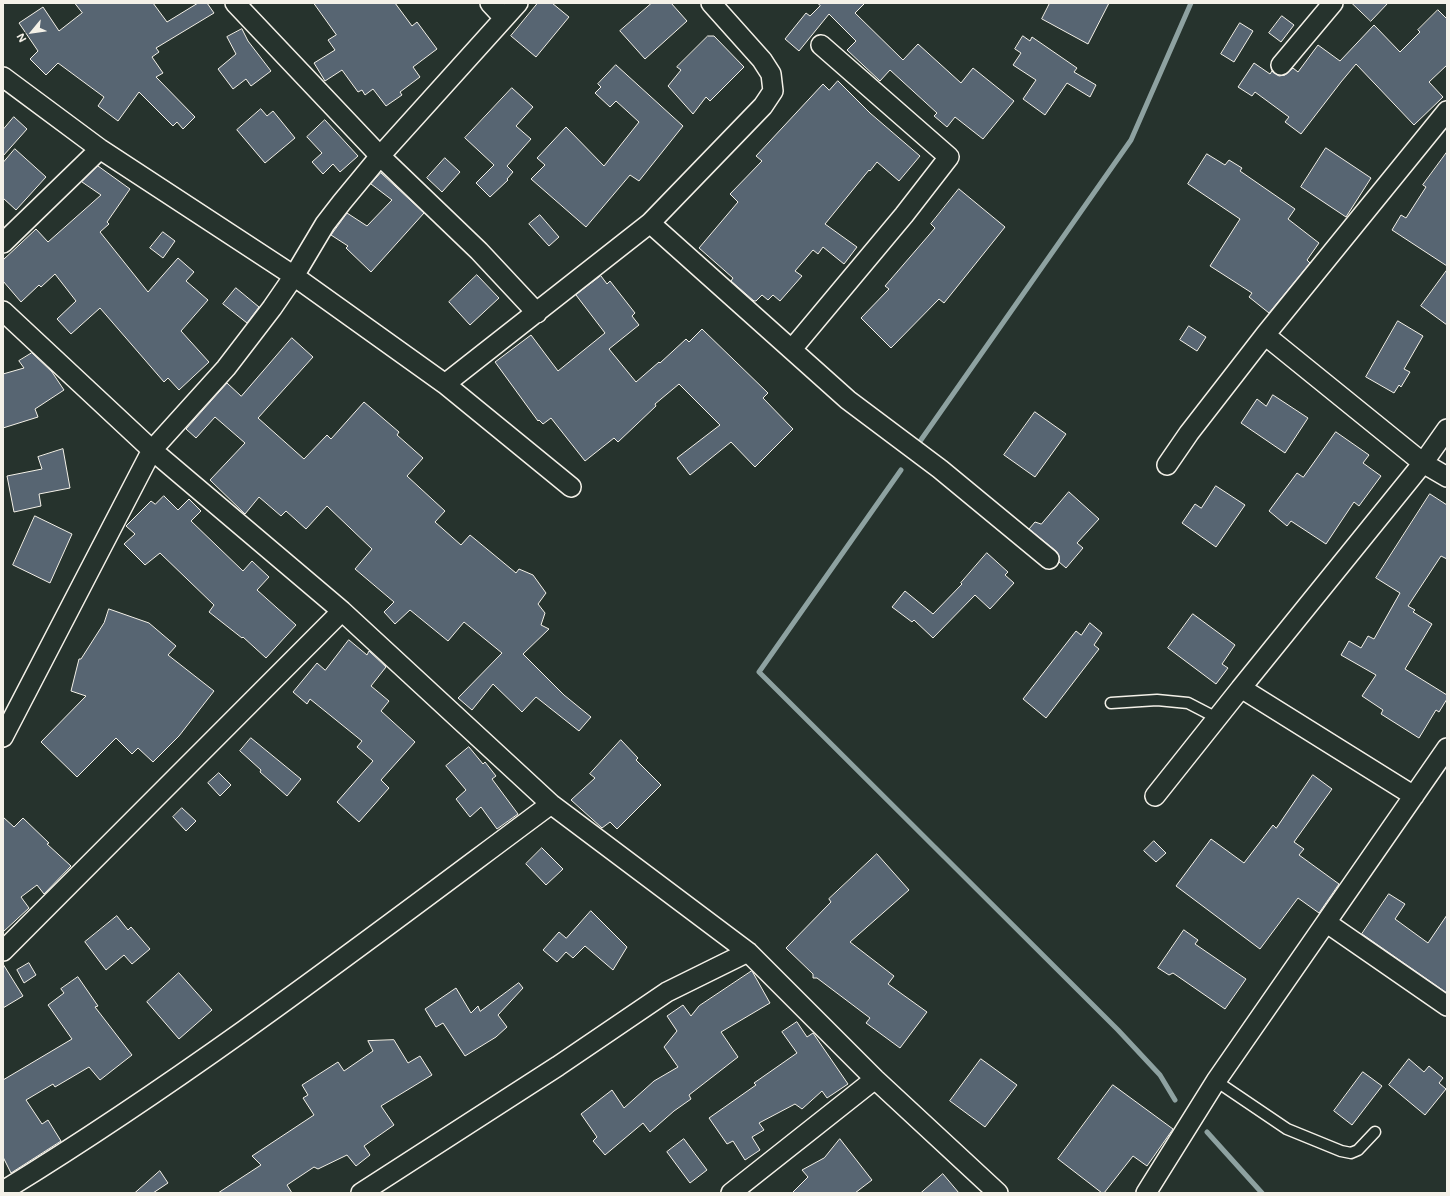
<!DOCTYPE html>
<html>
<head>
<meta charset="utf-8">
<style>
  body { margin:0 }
  #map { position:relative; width:1450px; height:1196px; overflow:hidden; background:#26332d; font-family:Mali,sans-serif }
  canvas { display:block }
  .frame { position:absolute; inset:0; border:4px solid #f4f1e8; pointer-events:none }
  .north { position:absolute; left:12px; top:12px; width:40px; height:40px; -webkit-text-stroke:3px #26332d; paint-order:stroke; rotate:241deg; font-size:11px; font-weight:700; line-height:16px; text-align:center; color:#f4f1e8 }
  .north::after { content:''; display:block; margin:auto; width:14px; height:18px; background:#f4f1e8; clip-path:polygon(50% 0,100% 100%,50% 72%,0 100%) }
</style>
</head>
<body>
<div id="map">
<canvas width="1450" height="1196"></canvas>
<div class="frame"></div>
<div class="north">N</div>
</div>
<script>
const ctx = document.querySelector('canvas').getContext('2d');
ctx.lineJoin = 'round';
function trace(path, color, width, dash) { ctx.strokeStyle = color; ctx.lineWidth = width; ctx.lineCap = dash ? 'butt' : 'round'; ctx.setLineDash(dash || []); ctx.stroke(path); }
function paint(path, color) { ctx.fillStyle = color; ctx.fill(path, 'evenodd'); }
const stream = new Path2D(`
  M 916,447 L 1131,140 L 1191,3
  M 901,470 L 759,672 L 1118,1030 L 1160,1075 L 1175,1100
  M 1207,1132 L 1262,1193`);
const building = new Path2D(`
  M 75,3 L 153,3 L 167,22 L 198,3 L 207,3 L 214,13 L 156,48 L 159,52 L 152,57 L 163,73 L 156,77 L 195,117 L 183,129 L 177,122 L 173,126 L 139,92 L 118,121 L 98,106 L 104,97 L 58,63 L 46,75 L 30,59 L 38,51 L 19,23 L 43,7 L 59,31 L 82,13 Z
  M 314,3 L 395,3 L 412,26 L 417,22 L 437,49 L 413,67 L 420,77 L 400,92 L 402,95 L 386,106 L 373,89 L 365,95 L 362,90 L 358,92 L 342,70 L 325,81 L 314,63 L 335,50 L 328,40 L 336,35 Z
  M 538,3 L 552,3 L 569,17 L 536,57 L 511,36 Z
  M 652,3 L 671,3 L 687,21 L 645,59 L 620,31 Z
  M 818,3 L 865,3 L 855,13 L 903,60 L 918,44 L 961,83 L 973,68 L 1014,101 L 983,139 L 955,117 L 947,127 L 934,116 L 937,113 L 890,70 L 880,81 L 847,50 L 856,41 L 829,14 L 799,51 L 785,39 L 806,13 L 810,16 L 820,6 Z
  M 1050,3 L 1109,3 L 1088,44 L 1042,19 Z
  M 1352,3 L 1388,3 L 1371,21 Z
  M 1438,10 L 1447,19 L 1447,65 L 1429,82 L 1443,97 L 1414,125 L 1356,64 L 1341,82 L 1301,134 L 1285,122 L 1289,117 L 1255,92 L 1252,96 L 1238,87 L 1254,63 L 1270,74 L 1272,71 L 1279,76 L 1285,75 L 1293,68 L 1298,72 L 1318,45 L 1340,61 L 1374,25 L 1400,52 L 1420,32 L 1418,30 Z
  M 1282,16 L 1294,25 L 1281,42 L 1269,33 Z
  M 1240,23 L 1253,31 L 1234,62 L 1221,54 Z
  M 242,29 L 248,41 L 271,71 L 251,86 L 246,79 L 233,89 L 218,69 L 236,54 L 227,37 Z
  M 708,36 L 714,36 L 744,67 L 710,101 L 706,97 L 693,114 L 668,86 L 681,70 L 677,67 Z
  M 1023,36 L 1030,41 L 1032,37 L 1077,68 L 1074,72 L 1096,85 L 1090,97 L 1067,83 L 1045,115 L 1023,99 L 1036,80 L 1013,65 L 1021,53 L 1015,49 Z
  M 616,65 L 683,126 L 639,181 L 630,175 L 586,227 L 531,179 L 545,165 L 537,158 L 566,127 L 604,166 L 639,122 L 616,101 L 610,107 L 595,93 L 601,87 L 598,84 Z
  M 838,81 L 870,113 L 920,156 L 899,181 L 877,162 L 870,171 L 869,170 L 825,224 L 857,247 L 844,264 L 823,247 L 818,254 L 813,250 L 795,271 L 802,276 L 780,301 L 773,295 L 768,300 L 762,295 L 756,301 L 754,301 L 731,281 L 733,278 L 699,248 L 738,202 L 730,194 L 762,161 L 756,156 L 823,84 L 829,90 Z
  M 512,88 L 533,107 L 516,126 L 531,139 L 507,166 L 513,172 L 507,179 L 508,180 L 490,197 L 476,183 L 494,165 L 465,138 Z
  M 261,109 L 267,116 L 273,111 L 295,138 L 265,163 L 237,130 Z
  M 14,117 L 27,129 L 3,156 L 3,130 Z
  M 325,120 L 358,156 L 340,172 L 333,164 L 323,174 L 312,162 L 322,153 L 307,137 Z
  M 1326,148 L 1371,178 L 1346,217 L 1301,187 Z
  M 15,149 L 46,177 L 16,210 L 3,198 L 3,163 Z
  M 1447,152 L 1447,266 L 1392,230 L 1401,215 L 1406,218 L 1426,187 L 1423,185 Z
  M 1207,154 L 1225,165 L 1229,160 L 1242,168 L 1240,171 L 1295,209 L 1288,219 L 1319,243 L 1307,260 L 1310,263 L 1269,313 L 1249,297 L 1252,293 L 1210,266 L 1240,219 L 1188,184 Z
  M 445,158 L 460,172 L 442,192 L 427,178 Z
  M 98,166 L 130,189 L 107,222 L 109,224 L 100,232 L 148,292 L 178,258 L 194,272 L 186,281 L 208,300 L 181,331 L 209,362 L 179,390 L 168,378 L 164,382 L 100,308 L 71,334 L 57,319 L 76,301 L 55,274 L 41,287 L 39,285 L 21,302 L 3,281 L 3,260 L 36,229 L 48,242 L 101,195 L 82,182 Z
  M 381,173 L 424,213 L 371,272 L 346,248 L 348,246 L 331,235 L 347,213 L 367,226 L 392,200 L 371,184 Z
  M 959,189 L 1005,227 L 944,303 L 939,299 L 891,348 L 861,318 L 889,289 L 885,286 L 935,228 L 931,224 Z
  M 540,215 L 559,237 L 549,246 L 529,224 Z
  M 163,232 L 175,241 L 163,258 L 150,248 Z
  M 1447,270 L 1447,325 L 1421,306 Z
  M 477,275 L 499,298 L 470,325 L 449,302 Z
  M 601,276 L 607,284 L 610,281 L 635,313 L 632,316 L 639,325 L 609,349 L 636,382 L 659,362 L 660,363 L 686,339 L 689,342 L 702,329 L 768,393 L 763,398 L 793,429 L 755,467 L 731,442 L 690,475 L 677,458 L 720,425 L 679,384 L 655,404 L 656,406 L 618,442 L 614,438 L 585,461 L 551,418 L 543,424 L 539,420 L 538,421 L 495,362 L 531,335 L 558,371 L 605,333 L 576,295 Z
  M 236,288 L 259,307 L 247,323 L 223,304 Z
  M 1398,321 L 1423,336 L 1404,369 L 1410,372 L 1401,387 L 1399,385 L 1394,393 L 1366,377 Z
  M 1189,326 L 1206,337 L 1197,351 L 1180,340 Z
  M 292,338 L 313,357 L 258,418 L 304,459 L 327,435 L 331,439 L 364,402 L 399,432 L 397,435 L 423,458 L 407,476 L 445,511 L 435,522 L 461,545 L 470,535 L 516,573 L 519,569 L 533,575 L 546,593 L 538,604 L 545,613 L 541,625 L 549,629 L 523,654 L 564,695 L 591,717 L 579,731 L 536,697 L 522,712 L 493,684 L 472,710 L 458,698 L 502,653 L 464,622 L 448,641 L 410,610 L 395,624 L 384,612 L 394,602 L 355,569 L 372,549 L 327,506 L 306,529 L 286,511 L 281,516 L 259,497 L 245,514 L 210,480 L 245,443 L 215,417 L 196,438 L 186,429 L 227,383 L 241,396 Z
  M 32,353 L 52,372 L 64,390 L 35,409 L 38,417 L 3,428 L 3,374 L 24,368 L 19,361 Z
  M 1273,395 L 1308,418 L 1285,453 L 1241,423 L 1257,399 L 1266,406 Z
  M 1035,412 L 1066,434 L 1035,477 L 1004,455 Z
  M 1336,432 L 1369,455 L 1363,463 L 1381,476 L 1359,506 L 1354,502 L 1326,544 L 1291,521 L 1287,526 L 1269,511 L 1297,473 L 1303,477 Z
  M 63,449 L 70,488 L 39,494 L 41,506 L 14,512 L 7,476 L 42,469 L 38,457 Z
  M 1216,486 L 1245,505 L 1216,547 L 1182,523 L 1195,504 L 1201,508 Z
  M 1069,492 L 1099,519 L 1077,543 L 1083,548 L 1066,568 L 1059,562 L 1059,556 L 1056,551 L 1029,529 L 1035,522 L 1041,524 Z
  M 1430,494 L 1447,505 L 1447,559 L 1441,556 L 1408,606 L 1415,610 L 1413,612 L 1432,624 L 1405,669 L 1447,695 L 1447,699 L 1439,712 L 1436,710 L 1419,738 L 1381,714 L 1383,710 L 1362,696 L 1376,675 L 1341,655 L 1349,641 L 1361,648 L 1368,636 L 1374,639 L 1400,593 L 1376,578 Z
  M 164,496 L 178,510 L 189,499 L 201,511 L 191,521 L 243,571 L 252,561 L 269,577 L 257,590 L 296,625 L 266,658 L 243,637 L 242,638 L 209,612 L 214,605 L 160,553 L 145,565 L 124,544 L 135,534 L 126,526 L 151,501 L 155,504 Z
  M 35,516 L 72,534 L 50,583 L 13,565 Z
  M 987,553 L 1008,572 L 1005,575 L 1014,583 L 990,609 L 975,595 L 933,638 L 914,620 L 912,622 L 892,607 L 905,591 L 933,614 L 962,584 L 961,583 Z
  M 109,609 L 149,623 L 176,646 L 168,655 L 214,691 L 179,736 L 153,762 L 138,748 L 132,754 L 116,738 L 77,777 L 41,742 L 86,696 L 71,691 L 79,659 L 81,659 L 104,623 Z
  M 1193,614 L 1235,645 L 1222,664 L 1228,668 L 1216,684 L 1168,648 Z
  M 1090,623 L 1102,633 L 1094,645 L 1099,649 L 1046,718 L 1023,699 L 1076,631 L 1081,635 Z
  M 349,640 L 367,655 L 369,651 L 386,667 L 371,686 L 389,701 L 381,711 L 415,742 L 381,780 L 389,788 L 359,822 L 337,802 L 373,761 L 357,747 L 362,741 L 310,699 L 307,704 L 293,692 L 317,663 L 325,670 Z
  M 251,738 L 301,779 L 287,796 L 260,772 L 261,770 L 240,751 Z
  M 621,740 L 638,758 L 636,760 L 661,785 L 617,829 L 610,822 L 602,828 L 571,800 L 595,778 L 590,774 Z
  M 469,747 L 483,764 L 485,762 L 496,776 L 492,779 L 518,814 L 497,829 L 481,807 L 470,817 L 456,799 L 466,790 L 446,766 Z
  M 219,773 L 231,785 L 220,796 L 208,783 Z
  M 1313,775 L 1332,789 L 1294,842 L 1304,849 L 1299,855 L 1339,884 L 1319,913 L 1298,898 L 1260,949 L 1176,886 L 1211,839 L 1244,863 L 1273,825 L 1276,828 Z
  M 182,808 L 196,821 L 186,831 L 173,817 Z
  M 3,817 L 14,827 L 23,818 L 49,843 L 47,844 L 71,866 L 44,894 L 37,885 L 21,897 L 29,908 L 3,932 Z
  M 1154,841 L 1166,853 L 1156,862 L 1144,851 Z
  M 542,848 L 563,869 L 546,885 L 526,864 Z
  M 877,854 L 909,890 L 850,942 L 894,976 L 888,984 L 927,1012 L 900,1048 L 866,1023 L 870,1018 L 817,978 L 813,978 L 813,974 L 786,948 L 831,902 L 829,899 Z
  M 1389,894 L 1405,904 L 1395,919 L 1428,943 L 1447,915 L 1447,993 L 1362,934 Z
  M 591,911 L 627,947 L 613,970 L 585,946 L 573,958 L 566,952 L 557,962 L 543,950 L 559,932 L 566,938 Z
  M 117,916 L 128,930 L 131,927 L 150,949 L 132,964 L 124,955 L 106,970 L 85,942 Z
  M 1184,930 L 1198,940 L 1195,944 L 1246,979 L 1225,1009 L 1173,973 L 1169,975 L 1158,968 Z
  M 29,963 L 36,975 L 24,983 L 17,970 Z
  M 3,964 L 23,996 L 3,1008 Z
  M 752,971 L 770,1003 L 721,1032 L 738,1057 L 689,1095 L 691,1099 L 674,1111 L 650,1132 L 643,1123 L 605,1155 L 593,1141 L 597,1137 L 581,1114 L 612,1090 L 624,1108 L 654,1081 L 678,1067 L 664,1047 L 677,1031 L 667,1016 L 683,1005 L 691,1016 L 699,1006 Z
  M 179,973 L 212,1010 L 179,1039 L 147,1002 Z
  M 78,977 L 98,1006 L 95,1007 L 132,1055 L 100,1080 L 89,1067 L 55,1087 L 53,1084 L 26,1100 L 42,1124 L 48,1120 L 61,1141 L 11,1173 L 3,1157 L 3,1080 L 72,1039 L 48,1005 L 64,993 L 61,989 Z
  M 519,983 L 523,988 L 498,1015 L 507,1027 L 496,1037 L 465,1056 L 443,1023 L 436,1027 L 425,1009 L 456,988 L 471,1013 L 478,1006 L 480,1011 Z
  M 797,1022 L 807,1037 L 813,1033 L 848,1084 L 827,1098 L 822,1091 L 802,1109 L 795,1104 L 759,1123 L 764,1130 L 752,1137 L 760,1150 L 745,1160 L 733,1141 L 727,1144 L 709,1118 L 756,1085 L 754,1083 L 797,1053 L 782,1032 Z
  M 394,1040 L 408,1063 L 420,1056 L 432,1075 L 381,1106 L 394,1125 L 364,1146 L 370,1155 L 356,1166 L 347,1155 L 318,1169 L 314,1167 L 287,1185 L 292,1193 L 218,1193 L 261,1165 L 252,1156 L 314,1115 L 303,1098 L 308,1095 L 302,1085 L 338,1062 L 344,1071 L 373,1051 L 368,1041 Z
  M 981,1059 L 1017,1085 L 985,1127 L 950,1101 Z
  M 1409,1059 L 1424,1072 L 1429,1066 L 1443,1078 L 1439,1083 L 1446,1089 L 1425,1115 L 1389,1085 Z
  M 1363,1072 L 1382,1086 L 1352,1125 L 1334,1111 Z
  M 1113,1085 L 1173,1129 L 1147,1166 L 1133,1156 L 1104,1193 L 1102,1193 L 1058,1159 Z
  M 684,1139 L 707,1170 L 690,1183 L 667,1152 Z
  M 840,1139 L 872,1180 L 855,1193 L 792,1193 L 808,1177 L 802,1170 L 824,1158 Z
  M 160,1171 L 168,1183 L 153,1193 L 135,1193 Z
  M 943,1174 L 959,1193 L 921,1193 Z`);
const lane = new Path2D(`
  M 1111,703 L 1157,700 L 1188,703 L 1217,718
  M 1216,1081 L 1287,1129 L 1341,1151 L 1351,1153 L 1358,1150 L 1375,1132`);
const street = new Path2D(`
  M 235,3 L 380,156 L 479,251 L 537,313
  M 490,3 L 504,18
  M 1281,65 L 1333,3
  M 3,77 L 100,149 L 294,276 L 445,384 L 571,487
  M 650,223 L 848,400 L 940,469 L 1049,559
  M 3,243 L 100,149
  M 3,311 L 152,450 L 342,611 L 551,804 L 748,952 L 875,1079 L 998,1193
  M 1265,335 L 1423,463 L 1447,477
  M 792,349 L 904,215 L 949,157 L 821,45
  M 445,384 L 650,223 L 763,106 L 773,91 L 771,74 L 762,60 L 711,3
  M 1167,465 L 1189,433 L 1265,335 L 1447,111
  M 3,737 L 152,450 L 226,368 L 272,308 L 294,276 L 325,224 L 342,202 L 380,156 L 518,3
  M 1155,796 L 1241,688
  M 1414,796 L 1241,688 L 1423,463 L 1447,429
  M 1327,923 L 1447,1006
  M 3,951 L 342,611
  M 3,1191 C 194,1074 372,937 551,804
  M 361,1193 L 558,1066 L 667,992 L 748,952
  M 731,1193 L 875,1079
  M 1146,1193 L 1216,1081 L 1447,748`);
trace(stream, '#8ea2a1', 5);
paint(building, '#576572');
trace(building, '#f4f1e8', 1);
trace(lane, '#f4f1e8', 13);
trace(street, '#f4f1e8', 22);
trace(lane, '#26332d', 10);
trace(street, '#26332d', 19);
</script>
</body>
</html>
